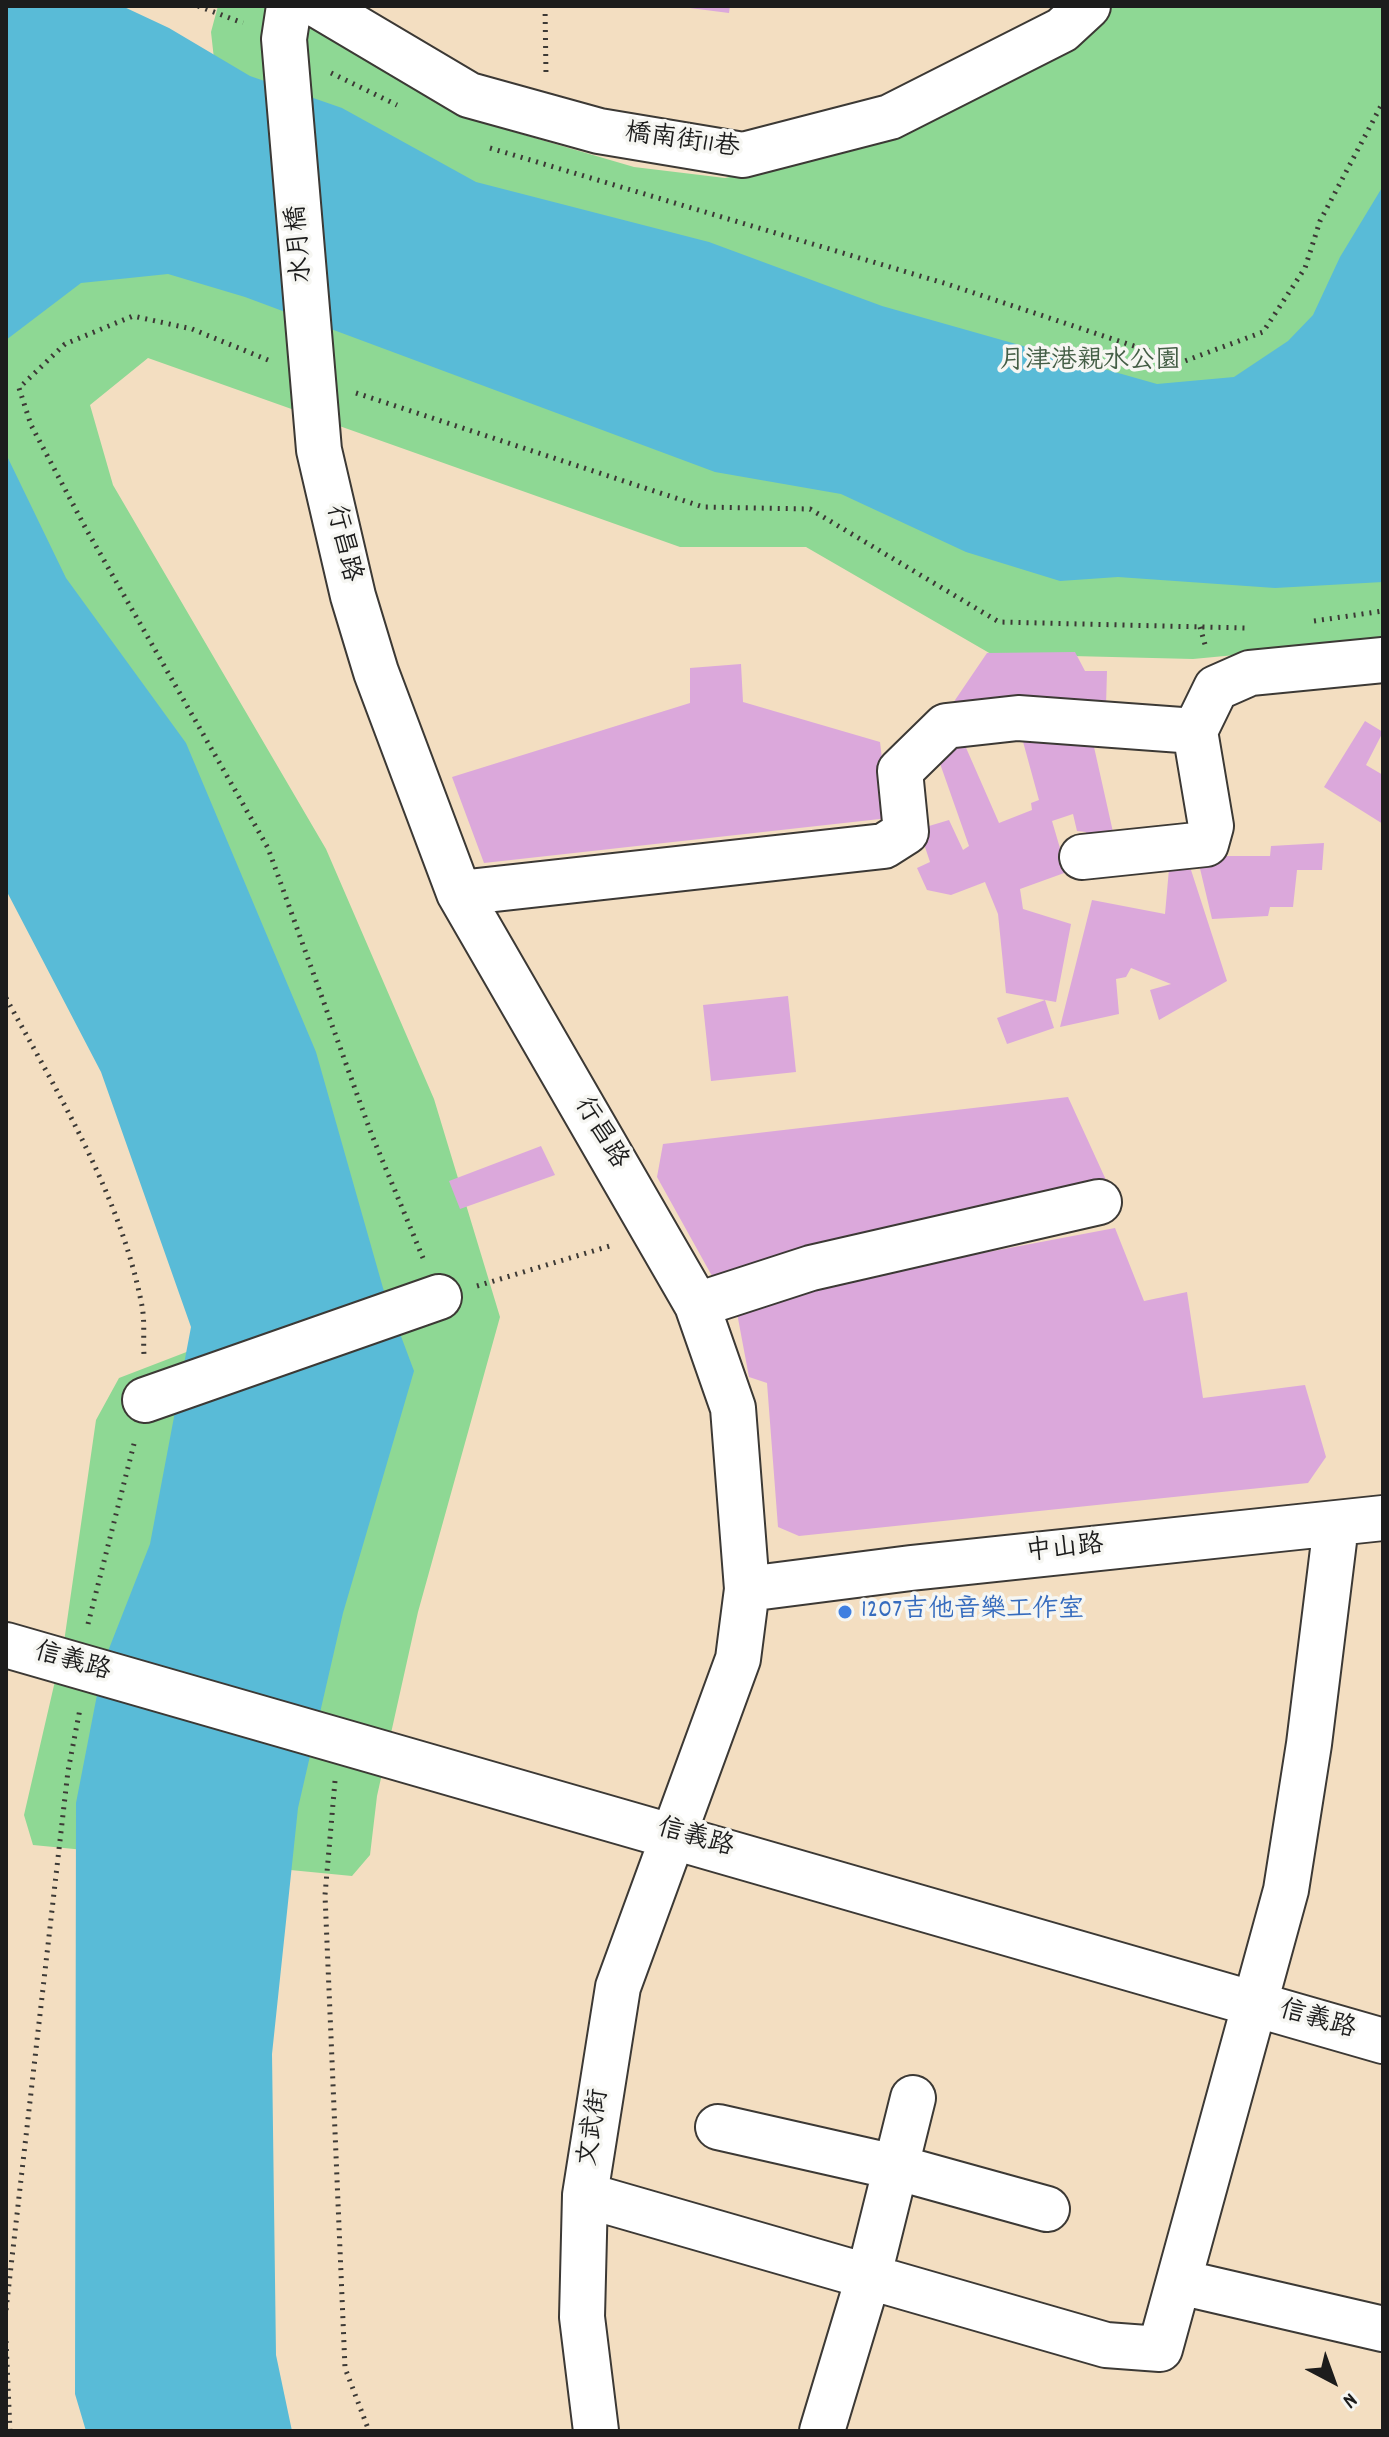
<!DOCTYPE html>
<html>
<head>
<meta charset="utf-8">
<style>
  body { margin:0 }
  #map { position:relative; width:1389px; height:2437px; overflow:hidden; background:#f3dec1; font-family:Dekko,sans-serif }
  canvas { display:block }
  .frame { position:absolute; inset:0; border:8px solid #1c1c1c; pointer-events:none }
  .north { position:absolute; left:1293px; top:2341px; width:80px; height:80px; -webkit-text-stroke:6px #f6f6f2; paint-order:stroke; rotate:139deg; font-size:22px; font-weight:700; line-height:32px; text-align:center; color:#1c1c1c }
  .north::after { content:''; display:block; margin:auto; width:28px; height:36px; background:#1c1c1c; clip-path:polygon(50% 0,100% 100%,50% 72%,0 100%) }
</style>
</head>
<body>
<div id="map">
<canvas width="1389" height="2437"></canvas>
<div class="frame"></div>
<div class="north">N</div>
</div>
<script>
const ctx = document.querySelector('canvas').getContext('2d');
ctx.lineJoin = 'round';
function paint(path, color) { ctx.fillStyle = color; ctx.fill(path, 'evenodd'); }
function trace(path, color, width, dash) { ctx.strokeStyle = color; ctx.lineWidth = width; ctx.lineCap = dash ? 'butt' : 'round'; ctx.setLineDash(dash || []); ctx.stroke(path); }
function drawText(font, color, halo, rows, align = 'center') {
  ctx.font = font + ' Dekko,"LXGW WenKai TC",sans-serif'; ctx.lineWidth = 7; ctx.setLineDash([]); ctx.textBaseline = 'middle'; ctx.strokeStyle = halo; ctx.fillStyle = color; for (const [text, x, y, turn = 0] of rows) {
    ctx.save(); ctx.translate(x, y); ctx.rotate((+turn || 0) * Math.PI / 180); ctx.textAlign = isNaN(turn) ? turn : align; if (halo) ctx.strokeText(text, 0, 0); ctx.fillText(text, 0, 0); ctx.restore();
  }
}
const green = new Path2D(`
  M 218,6 L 293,6 L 504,129 L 634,167 L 725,178 L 874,145 L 1092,27 L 1114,6 L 1383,6 L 1383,641 L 1193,659 L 991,654 L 806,547 L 680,547 L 148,358 L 90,405 L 113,485 L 326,849 L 434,1099 L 500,1317 L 418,1612 L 377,1796 L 370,1855 L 352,1876 L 33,1845 L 24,1815 L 64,1642 L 96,1420 L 119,1378 L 358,1286 L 6,559 L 6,312 L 56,272 L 238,274 L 211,32 Z`);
const water = new Path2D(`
  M 6,6 L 122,6 L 169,28 L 250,76 L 342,108 L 476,182 L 709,242 L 882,306 L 1157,384 L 1234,377 L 1288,341 L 1313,315 L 1340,257 L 1383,186 L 1383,582 L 1275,588 L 1118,577 L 1060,581 L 966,552 L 841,494 L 715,472 L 245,297 L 168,274 L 81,283 L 6,340 Z
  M 6,454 L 66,578 L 186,743 L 316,1052 L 383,1288 L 414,1371 L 343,1613 L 298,1808 L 272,2054 L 276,2355 L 292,2431 L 86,2431 L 75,2394 L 76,1803 L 103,1664 L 150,1544 L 191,1327 L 101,1072 L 6,890 Z`);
const building = new Path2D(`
  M 674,6 L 730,6 L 729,13 Z
  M 1075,652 L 1085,671 L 1107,671 L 1106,706 L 994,697 L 992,708 L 951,706 L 987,653 Z
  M 741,664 L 743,702 L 880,742 L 889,818 L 484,863 L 452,777 L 690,703 L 690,668 Z
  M 1365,721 L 1383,732 L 1366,765 L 1383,775 L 1383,824 L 1324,787 Z
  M 960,734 L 999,823 L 1032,810 L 1031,803 L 1039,800 L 1022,738 L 1092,738 L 1115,841 L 1087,846 L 1086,832 L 1077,831 L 1073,814 L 1052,821 L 1067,872 L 1020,889 L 1023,909 L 1071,924 L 1056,1002 L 1045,1000 L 1054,1028 L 1007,1044 L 997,1018 L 1045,1000 L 1006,993 L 998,914 L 985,882 L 951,895 L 927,890 L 917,868 L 930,862 L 919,829 L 949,820 L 963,850 L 969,846 L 937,755 Z
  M 1324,843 L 1322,870 L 1297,870 L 1293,907 L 1270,907 L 1268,916 L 1212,919 L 1197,856 L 1270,856 L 1271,846 Z
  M 1169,869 L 1191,870 L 1227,981 L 1159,1020 L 1150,990 L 1171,984 L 1131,968 L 1126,977 L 1116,979 L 1119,1014 L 1060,1027 L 1092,900 L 1165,914 Z
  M 788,996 L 796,1072 L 711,1081 L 703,1005 Z
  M 1068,1097 L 1106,1180 L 712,1276 L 657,1177 L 663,1144 Z
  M 541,1146 L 555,1175 L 460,1209 L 449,1181 Z
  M 1115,1228 L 1144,1301 L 1187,1292 L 1203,1398 L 1305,1385 L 1326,1457 L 1308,1483 L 799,1536 L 778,1527 L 767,1383 L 749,1377 L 737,1313 L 882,1272 Z`);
const path = new Path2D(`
  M 198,6 L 243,23
  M 545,6 L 546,75
  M 331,73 L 397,105
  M 490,148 L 947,284 L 1182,362 L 1263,332 L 1305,268 L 1320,221 L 1383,102
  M 268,360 L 192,329 L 133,316 L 65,344 L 19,388 L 31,425 L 85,527 L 268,848 L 371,1133 L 423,1258
  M 356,393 L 703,507 L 810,509 L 999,622 L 1245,628
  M 1314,621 L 1383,611
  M 1200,627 L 1206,648
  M 6,998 C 59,1095 121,1197 142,1306 C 145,1322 143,1340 144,1355
  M 477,1286 L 613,1245
  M 88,1624 L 135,1440
  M 335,1781 L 325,1895 L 345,2368 L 369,2431
  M 6,2310 L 68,1771 L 80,1709
  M 6,2341 L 10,2431`);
const minor = new Path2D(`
  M 289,6 L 284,39 L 319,450 L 353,596 L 376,672 L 459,893 L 697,1305 L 733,1408 L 747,1589 L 738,1659 L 618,1987 L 585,2195 L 582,2317 L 596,2431
  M 319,6 L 469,95 L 599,131 L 743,155 L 890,117 L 1062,30 L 1088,6
  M 1082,857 L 1206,844 L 1211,826 L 1195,731 L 1216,688 L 1250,673 L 1383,660
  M 459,893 L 884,846 L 906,832 L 900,771 L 946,726 L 1018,718 L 1195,731
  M 697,1305 L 811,1268 L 1099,1202
  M 145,1400 L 439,1297
  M 747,1589 L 911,1568 L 1383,1518
  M 6,1645 L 1383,2041
  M 718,2127 L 899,2168 L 1047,2209
  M 585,2195 L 1106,2345 L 1160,2349 L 1286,1890 L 1309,1744 L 1336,1525
  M 1180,2282 L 1383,2329
  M 822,2431 L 869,2275 L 913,2098`);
const markers = [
  [845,1612,8,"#3f7fe0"]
];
const streetNames = [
  ["橋南街11巷",682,143,8],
  ["水月橋",302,244,-95],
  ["行昌路",341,544,77],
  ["行昌路",599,1134,59],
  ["中山路",1065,1551,-6],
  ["信義路",72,1664,16],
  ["信義路",695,1840,16],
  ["信義路",1317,2022,16],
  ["文武街",596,2128,-81]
];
const parkNames = [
  ["月津港親水公園",1090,363]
];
const shopNames = [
  ["1207吉他音樂工作室",861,1612]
];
paint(green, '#8ed894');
paint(water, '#59bbd7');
paint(building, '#dba8db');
trace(minor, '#3c3935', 48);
trace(path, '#3c3935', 5, [2, 6]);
trace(minor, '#fff', 44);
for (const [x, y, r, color] of markers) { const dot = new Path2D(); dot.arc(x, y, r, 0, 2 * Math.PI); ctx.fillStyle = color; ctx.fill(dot); trace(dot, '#f6f6f2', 3); }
drawText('26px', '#1c1c1c', '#f6f6f2', streetNames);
drawText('26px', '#445e46', '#f6f6f2', parkNames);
drawText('26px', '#366cbe', '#f6f6f2', shopNames, 'left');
</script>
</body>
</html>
